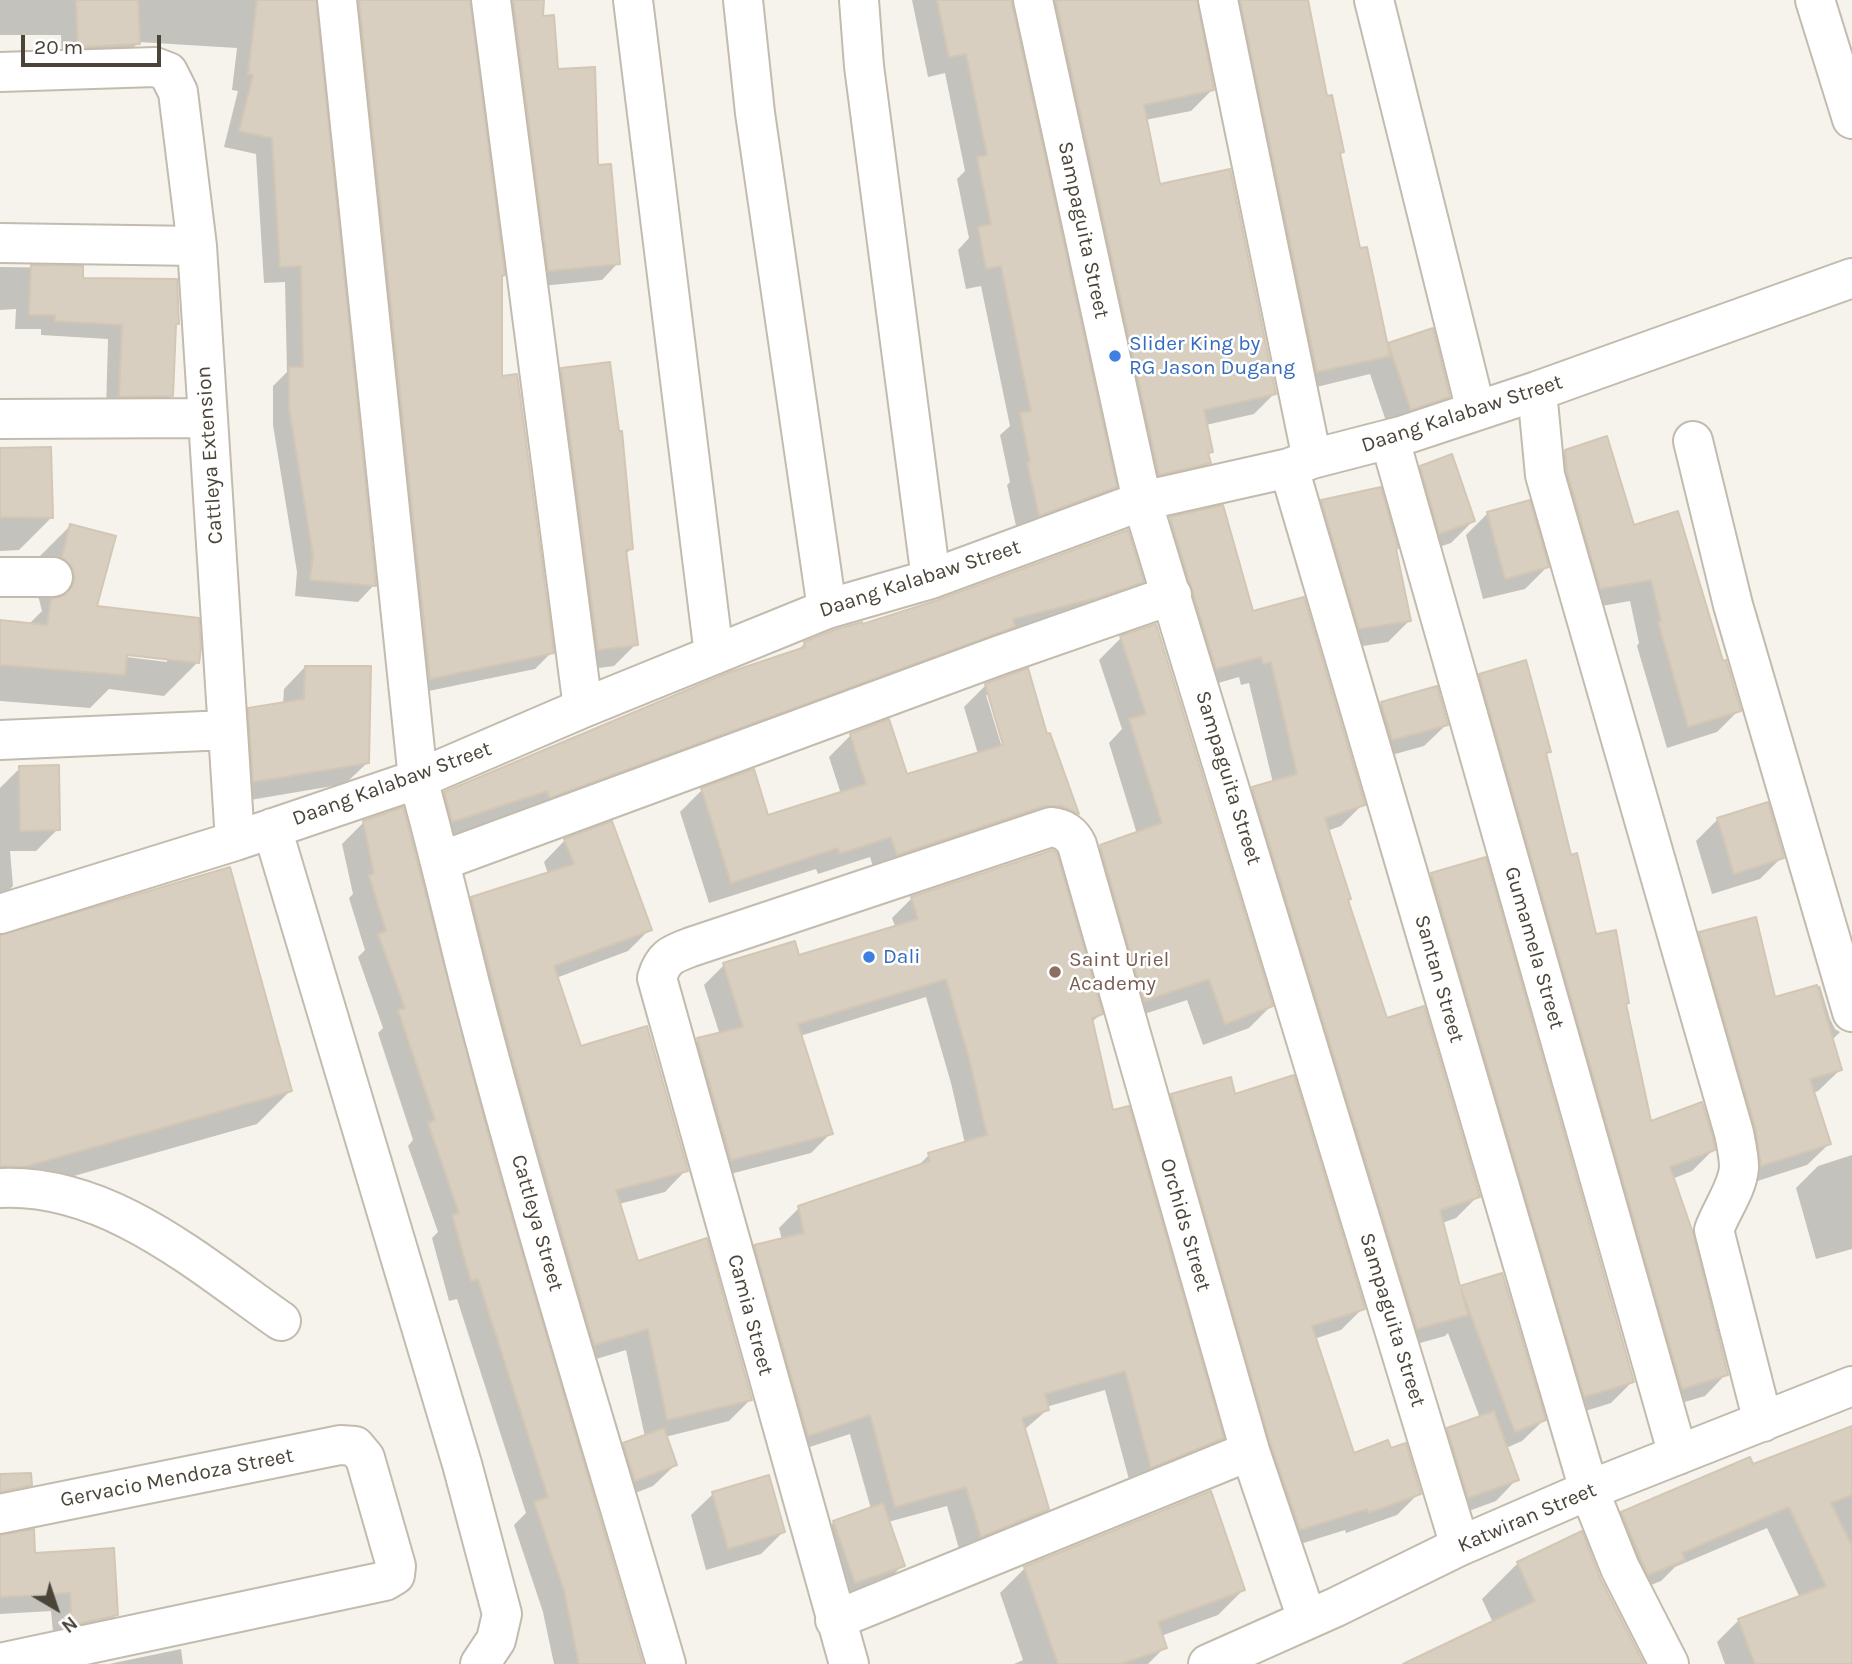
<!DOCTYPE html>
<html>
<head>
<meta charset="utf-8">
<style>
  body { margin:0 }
  #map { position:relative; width:1852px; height:1664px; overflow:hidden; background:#f6f3ec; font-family:Karla,sans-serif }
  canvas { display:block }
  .north { position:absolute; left:21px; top:1573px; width:70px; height:70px; -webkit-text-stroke:5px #fff; paint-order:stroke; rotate:141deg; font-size:19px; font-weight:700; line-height:28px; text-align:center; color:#4b4439 }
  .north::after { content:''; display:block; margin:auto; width:24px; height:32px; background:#4b4439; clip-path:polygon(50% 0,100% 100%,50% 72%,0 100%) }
  .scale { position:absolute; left:21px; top:35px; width:140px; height:32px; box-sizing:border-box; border:4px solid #4b4439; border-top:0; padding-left:9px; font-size:21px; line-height:24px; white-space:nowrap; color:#4b4439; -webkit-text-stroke:5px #fff; paint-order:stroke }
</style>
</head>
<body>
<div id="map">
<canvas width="1852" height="1664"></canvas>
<div class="north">N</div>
<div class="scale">20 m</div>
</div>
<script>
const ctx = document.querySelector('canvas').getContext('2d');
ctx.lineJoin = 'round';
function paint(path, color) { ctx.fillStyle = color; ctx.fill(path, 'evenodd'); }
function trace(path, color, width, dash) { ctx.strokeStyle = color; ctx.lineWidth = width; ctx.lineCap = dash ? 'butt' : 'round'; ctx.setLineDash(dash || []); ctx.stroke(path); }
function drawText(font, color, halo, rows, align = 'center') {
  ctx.font = font + ' Karla,sans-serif'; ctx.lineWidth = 5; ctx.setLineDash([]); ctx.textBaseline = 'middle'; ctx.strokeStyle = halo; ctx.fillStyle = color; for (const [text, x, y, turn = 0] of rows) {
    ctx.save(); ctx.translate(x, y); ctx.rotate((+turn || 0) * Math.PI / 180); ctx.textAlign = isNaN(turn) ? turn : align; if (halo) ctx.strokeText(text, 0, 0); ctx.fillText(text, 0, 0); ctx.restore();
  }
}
const shadow = new Path2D(`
  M 0,0 L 314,0 L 374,585 L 358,602 L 295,596 L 297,572 L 273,425 L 273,386 L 287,372 L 285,282 L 264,283 L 256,154 L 224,147 L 238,91 L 232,90 L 237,48 L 139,42 L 121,60 L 62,62 L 61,35 L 0,35 Z
  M 334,0 L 468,0 L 500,277 L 500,378 L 552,652 L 535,669 L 414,694 Z
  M 488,0 L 542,0 L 542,18 L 556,70 L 597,167 L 618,263 L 602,280 L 532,287 Z
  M 912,0 L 1010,0 L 1115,487 L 1094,507 L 1018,535 L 1007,485 L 1010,482 L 1000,435 L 1010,426 L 981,286 L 966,289 L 958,250 L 969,238 L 957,179 L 965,171 L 945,73 L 928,77 Z
  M 1020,0 L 1195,0 L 1212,90 L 1191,111 L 1145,120 L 1159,186 L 1274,394 L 1254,414 L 1206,425 L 1211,452 L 1207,456 L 1209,463 L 1188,483 L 1138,495 Z
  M 1205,0 L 1306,0 L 1326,98 L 1342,151 L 1339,155 L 1359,250 L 1387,347 L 1389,345 L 1448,396 L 1426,418 L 1389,430 L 1370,374 L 1296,392 Z
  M 0,267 L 81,268 L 81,280 L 177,323 L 174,326 L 171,396 L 157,410 L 106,410 L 108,339 L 41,335 L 41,329 L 15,329 L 16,309 L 0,310 Z
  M 562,370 L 632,548 L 625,555 L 636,644 L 614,666 L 576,671 L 540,391 Z
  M 0,449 L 52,517 L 19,550 L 0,551 Z
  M 1565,451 L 1633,527 L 1722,663 L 1739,710 L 1717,732 L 1667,748 L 1637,646 L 1639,643 L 1630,601 L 1579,610 L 1544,473 Z
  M 1421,467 L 1473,521 L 1451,543 L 1418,554 L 1399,489 Z
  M 1322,502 L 1395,549 L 1410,620 L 1388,642 L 1338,650 L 1300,524 Z
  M 1488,513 L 1547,567 L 1525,589 L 1483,599 L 1466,535 Z
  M 1171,519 L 1252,613 L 1363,804 L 1341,826 L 1327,831 L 1346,901 L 1386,1020 L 1478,1196 L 1456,1218 L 1442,1223 L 1459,1288 L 1501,1275 L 1544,1420 L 1522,1441 L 1506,1448 L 1517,1479 L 1496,1501 L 1447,1519 L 1426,1451 L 1448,1429 L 1480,1418 L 1448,1333 L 1445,1336 L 1395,1350 L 1231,811 L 1253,789 L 1273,783 L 1249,683 L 1241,685 L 1239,677 L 1194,690 L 1149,540 Z
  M 70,526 L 95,607 L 197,663 L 164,696 L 109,689 L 90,708 L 0,701 L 0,622 L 28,625 L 42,611 L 39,599 L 29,591 L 37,559 ZM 119,652 L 167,658 L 167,662 L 118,656 Z
  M 1142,581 L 1120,603 L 526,812 L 431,843 L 423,815 L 445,793 L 796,652 L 805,643 L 862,627 Z
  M 1121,638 L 1271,1006 L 1249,1028 L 1203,1045 L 1187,1000 L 1123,1021 L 1079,868 L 1101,847 L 1137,834 L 1109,743 L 1122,729 L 1099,660 Z
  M 305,667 L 367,763 L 345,784 L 232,803 L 227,731 L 249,709 L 283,704 L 284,689 Z
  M 1480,675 L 1549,751 L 1545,755 L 1569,857 L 1594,936 L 1624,1006 L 1650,1123 L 1713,1150 L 1692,1171 L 1672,1179 L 1726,1374 L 1705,1396 L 1661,1409 L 1459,697 Z
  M 986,685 L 1046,736 L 1049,735 L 1077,814 L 1056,835 L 876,876 L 870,857 L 818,874 L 816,869 L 709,903 L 680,812 L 702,790 L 767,818 L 841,794 L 829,757 L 851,735 L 905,776 L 978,754 L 964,707 ZM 986,695 L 990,695 L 1008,753 L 1004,754 Z
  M 1436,688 L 1446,725 L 1424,746 L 1370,761 L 1360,725 L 1381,704 Z
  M 20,768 L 58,829 L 36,851 L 10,851 L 13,886 L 0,899 L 0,788 Z
  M 1718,819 L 1782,857 L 1760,879 L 1712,894 L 1696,841 Z
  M 364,822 L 493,1161 L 641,1664 L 554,1664 L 543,1612 L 514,1525 L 526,1513 L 457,1299 L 449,1301 L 432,1238 L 438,1232 L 408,1146 L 413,1140 L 378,1033 L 383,1028 L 358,957 L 365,950 L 349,898 L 353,894 L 342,844 Z
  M 565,840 L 650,929 L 628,951 L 556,978 L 580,1049 L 686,1170 L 665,1192 L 619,1204 L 637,1264 L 750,1400 L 729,1421 L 665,1437 L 675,1465 L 653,1486 L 613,1502 L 603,1467 L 624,1445 L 645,1437 L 626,1350 L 573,1366 L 450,921 L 472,899 L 548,874 L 544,862 Z
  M 1432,875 L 1633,1381 L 1611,1403 L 1563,1418 L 1410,896 Z
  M 912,898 L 1101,1014 L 1091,1023 L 1112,1112 L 1222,1438 L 1202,1458 L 1131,1487 L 1105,1390 L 1046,1407 L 1047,1410 L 1024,1430 L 1047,1509 L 1027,1529 L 961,1556 L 947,1506 L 888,1522 L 903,1565 L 881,1587 L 834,1604 L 812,1544 L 834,1522 L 871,1509 L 850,1434 L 788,1454 L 735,1267 L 755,1247 L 782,1240 L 779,1228 L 799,1208 L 916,1168 L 929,1155 L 965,1144 L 951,1083 L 926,997 L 800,1036 L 831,1133 L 811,1153 L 711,1179 L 678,1060 L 698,1040 L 720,1035 L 704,985 L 724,965 L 798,957 L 895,926 L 892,918 Z
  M 1700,933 L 1774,999 L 1820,986 L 1830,1019 L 1835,1029 L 1840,1032 L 1831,1041 L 1840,1070 L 1818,1091 L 1813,1093 L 1829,1144 L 1807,1165 L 1739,1187 L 1678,955 Z
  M 0,937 L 290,1091 L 257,1124 L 0,1197 Z
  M 1172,1095 L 1234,1097 L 1363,1308 L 1341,1330 L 1314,1339 L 1353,1456 L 1419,1493 L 1397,1515 L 1346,1533 L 1345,1530 L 1278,1551 L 1150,1117 Z
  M 1852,1155 L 1852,1249 L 1816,1259 L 1796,1188 L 1818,1166 Z
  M 1852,1437 L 1852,1664 L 1725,1664 L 1717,1642 L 1739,1620 L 1800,1598 L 1767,1528 L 1675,1567 L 1661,1581 L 1626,1595 L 1601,1535 L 1622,1514 L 1752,1466 Z
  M 713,1494 L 783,1532 L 761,1554 L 706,1570 L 691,1515 Z
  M 0,1545 L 33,1555 L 116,1615 L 97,1634 L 54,1643 L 51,1611 L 0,1614 Z
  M 1518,1563 L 1599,1579 L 1642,1664 L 1407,1664 L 1493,1623 L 1482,1599 Z
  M 1025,1568 L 1243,1590 L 1218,1615 L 1161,1636 L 1165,1647 L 1148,1664 L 1014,1664 L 1023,1660 L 1000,1593 Z
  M 181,1649 L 183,1664 L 109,1664 Z`);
const building = new Path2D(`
  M 76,0 L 138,0 L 140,44 L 78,47 Z
  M 257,0 L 316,0 L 376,586 L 310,580 L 313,555 L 289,408 L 289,367 L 303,367 L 301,266 L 280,267 L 272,138 L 239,131 L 253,75 L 248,74 Z
  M 359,0 L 470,0 L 505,275 L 502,276 L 502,376 L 517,374 L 554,653 L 430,679 Z
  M 513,0 L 544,0 L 543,16 L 554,15 L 558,69 L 595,67 L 598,165 L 611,164 L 620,264 L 548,271 Z
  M 937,0 L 1011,0 L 1117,487 L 1039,516 L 1027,462 L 1030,462 L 1020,413 L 1031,411 L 1001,266 L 986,269 L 978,227 L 991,224 L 977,157 L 987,155 L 966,54 L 949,57 Z
  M 1062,0 L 1197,0 L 1214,90 L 1144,105 L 1160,184 L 1230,169 L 1276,394 L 1204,410 L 1213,452 L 1208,453 L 1211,463 L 1159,475 L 1056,1 Z
  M 1240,0 L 1308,0 L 1327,96 L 1332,95 L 1344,152 L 1340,153 L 1360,248 L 1367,247 L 1390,356 L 1317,372 Z
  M 31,265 L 83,266 L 83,278 L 177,279 L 179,324 L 176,324 L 173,396 L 119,397 L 122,325 L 55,321 L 55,315 L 29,315 Z
  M 1433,328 L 1450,397 L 1411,410 L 1388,343 Z
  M 610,362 L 619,431 L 622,431 L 633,549 L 626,550 L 638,645 L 598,650 L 561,368 Z
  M 1607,436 L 1634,525 L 1678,511 L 1723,661 L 1726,660 L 1741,711 L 1688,727 L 1658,622 L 1661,621 L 1651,580 L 1600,589 L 1567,471 L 1565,450 Z
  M 51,447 L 53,518 L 0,517 L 0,448 Z
  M 1452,454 L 1475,521 L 1439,534 L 1420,466 Z
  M 1381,487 L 1398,548 L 1396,549 L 1411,621 L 1359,629 L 1321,500 Z
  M 1530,500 L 1549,567 L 1505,579 L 1487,512 Z
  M 1223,505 L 1253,611 L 1304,597 L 1365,805 L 1325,818 L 1351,899 L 1348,900 L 1387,1018 L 1424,1006 L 1480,1197 L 1440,1210 L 1460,1286 L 1502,1273 L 1546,1420 L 1515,1432 L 1461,1289 L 1468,1315 L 1417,1329 L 1252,787 L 1297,774 L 1271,662 L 1263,664 L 1261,657 L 1216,669 L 1170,517 Z
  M 70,524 L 116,536 L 97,606 L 199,618 L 201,648 L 199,663 L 127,655 L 125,675 L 0,665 L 0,620 L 47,625 L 51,599 L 63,596 L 72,587 L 75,578 L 72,567 L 62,557 Z
  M 1128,530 L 1144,582 L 1100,597 L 1013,619 L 1015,627 L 550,798 L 547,791 L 452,822 L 444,792 L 730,672 L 805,647 L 804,642 L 834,630 L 862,622 L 863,624 L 938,600 Z
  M 1156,624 L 1273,1006 L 1225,1024 L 1209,979 L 1144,1001 L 1100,845 L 1162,823 L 1129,719 L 1146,714 L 1120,636 Z
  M 1526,660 L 1551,752 L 1546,753 L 1571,855 L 1577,853 L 1596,934 L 1616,930 L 1629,1003 L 1626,1004 L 1651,1121 L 1702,1102 L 1713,1138 L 1715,1150 L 1670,1167 L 1693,1233 L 1728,1375 L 1682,1389 L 1479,674 Z
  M 305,666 L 371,666 L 369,763 L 253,782 L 248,708 L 304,699 Z
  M 1028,668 L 1047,734 L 1050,733 L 1079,814 L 1061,806 L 1045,806 L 897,855 L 891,837 L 839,854 L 838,848 L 731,883 L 701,788 L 754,769 L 768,815 L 866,784 L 850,734 L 889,719 L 907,774 L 1003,745 L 985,684 Z
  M 1437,686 L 1448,725 L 1392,740 L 1381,702 Z
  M 59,765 L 60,830 L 20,831 L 19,766 Z
  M 1768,802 L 1784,858 L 1734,874 L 1717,818 Z
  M 403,807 L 495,1160 L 643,1664 L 579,1664 L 564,1590 L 534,1502 L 548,1497 L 478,1279 L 471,1281 L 452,1215 L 459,1213 L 428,1123 L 435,1120 L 398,1010 L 405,1008 L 378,934 L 386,931 L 369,875 L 374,874 L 363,821 Z
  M 612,821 L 652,930 L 554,966 L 581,1046 L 647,1026 L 688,1171 L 616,1190 L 638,1261 L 707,1238 L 752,1400 L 667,1420 L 648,1329 L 594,1345 L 514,1064 L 471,897 L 574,864 L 564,839 Z
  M 1053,850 L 1057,853 L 1103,1014 L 1092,1018 L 1113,1110 L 1129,1106 L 1224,1438 L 1151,1468 L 1125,1371 L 1045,1394 L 1049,1410 L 1022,1418 L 1049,1509 L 981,1537 L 966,1487 L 895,1507 L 870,1415 L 808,1436 L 754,1245 L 804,1233 L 798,1206 L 930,1161 L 928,1153 L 987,1135 L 970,1062 L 946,979 L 798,1024 L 833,1134 L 731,1160 L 697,1038 L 743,1027 L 723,963 L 795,941 L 799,955 L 918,919 L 911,897 Z
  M 1486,857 L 1634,1382 L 1584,1397 L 1431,873 Z
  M 230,867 L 292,1091 L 24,1167 L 0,1166 L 0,935 Z
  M 1756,917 L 1775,997 L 1817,985 L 1842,1070 L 1810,1079 L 1831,1144 L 1761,1166 L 1755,1127 L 1699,932 Z
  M 1294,1075 L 1365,1309 L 1312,1326 L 1354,1453 L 1388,1440 L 1391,1448 L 1406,1443 L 1421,1494 L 1368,1513 L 1367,1509 L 1300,1530 L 1269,1439 L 1171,1094 L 1231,1077 L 1235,1094 Z
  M 1494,1411 L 1519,1480 L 1468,1498 L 1447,1428 Z
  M 1852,1426 L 1852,1495 L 1831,1503 L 1852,1546 L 1852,1664 L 1755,1664 L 1738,1619 L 1826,1586 L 1789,1507 L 1682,1553 L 1685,1560 L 1648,1575 L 1621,1512 L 1750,1457 L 1753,1464 Z
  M 664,1428 L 677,1465 L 635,1481 L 623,1443 Z
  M 31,1473 L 32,1485 L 0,1492 L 0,1474 Z
  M 769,1475 L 785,1532 L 728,1549 L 712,1492 Z
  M 1211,1491 L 1245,1590 L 1158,1622 L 1167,1648 L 1121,1664 L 1058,1664 L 1024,1567 Z
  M 883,1503 L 905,1566 L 855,1583 L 833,1521 Z
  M 34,1529 L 35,1553 L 114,1548 L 118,1615 L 72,1625 L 70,1593 L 0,1597 L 0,1535 Z
  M 1582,1531 L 1600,1578 L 1644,1664 L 1403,1664 L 1535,1601 L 1517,1562 Z`);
const minor = new Path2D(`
  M 337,0 L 418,779 C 437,847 453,916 470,984 C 529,1212 600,1438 666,1664
  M 491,0 L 583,708
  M 633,0 L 714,655
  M 743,0 L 755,113 L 827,609
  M 859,0 L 864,66 L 931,579
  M 1033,0 L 1142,501 L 1460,1546
  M 1218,0 L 1312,459
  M 1374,0 L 1476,411
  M 1815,0 L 1852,119
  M 0,72 L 155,67 L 168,72 L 178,92 L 197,246 L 235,841
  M 0,243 L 197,246
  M 1537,391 L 1545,475 L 1734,1133 C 1736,1143 1739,1156 1739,1167 C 1738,1188 1721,1210 1714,1230 L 1763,1422
  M 0,419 L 208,418
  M 1390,440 L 1678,1455
  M 1693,441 L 1733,605 L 1852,1012
  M 1289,468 L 1589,1490 L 1620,1568 L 1669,1664
  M 0,577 L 53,577
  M 0,740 L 227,730
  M 272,828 L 462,1464 L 502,1614 L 496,1640 L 480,1664
  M 441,861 L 1000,655 L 1172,595
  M 0,914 L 235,841 L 418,779 L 583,708 L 827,609 L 931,579 L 1142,501 L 1289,468 L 1312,459 L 1401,436 L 1537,391 L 1852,278
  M 0,1188 C 108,1183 198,1263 281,1321
  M 0,1514 L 340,1445 L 355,1446 L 365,1458 L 396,1566 L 395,1575 L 385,1581 L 0,1663
  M 835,1620 L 1250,1451
  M 849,1664 L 657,978 C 663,957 672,954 691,947 L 1051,827 C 1063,828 1072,834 1077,845 L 1250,1451 L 1307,1619
  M 1208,1664 L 1336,1607 L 1460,1546 L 1589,1490 L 1852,1386`);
const markers = [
  [1115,356,7,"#3f7fe0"],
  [869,957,7,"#3f7fe0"],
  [1055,972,7,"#8d6e63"]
];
const streetNames = [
  ["Sampaguita Street",1083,230,78],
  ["Daang Kalabaw Street",1462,414,-18],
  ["Cattleya Extension",210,455,-94],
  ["Daang Kalabaw Street",920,579,-18],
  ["Sampaguita Street",1228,778,73],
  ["Daang Kalabaw Street",392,784,-20],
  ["Gumamela Street",1534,948,74],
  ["Santan Street",1439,979,74],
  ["Cattleya Street",537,1223,74],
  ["Orchids Street",1185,1225,74],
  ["Camia Street",750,1315,75],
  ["Sampaguita Street",1392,1320,73],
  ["Gervacio Mendoza Street",177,1478,-11],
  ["Katwiran Street",1527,1518,-23]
];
const shopNames = [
  ["Slider King by",1129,344],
  ["RG Jason Dugang",1129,368],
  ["Dali",883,957]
];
const educationNames = [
  ["Saint Uriel",1069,960],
  ["Academy",1069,984]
];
paint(shadow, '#0003');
paint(building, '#d8cfc1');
trace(building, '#d3c7b4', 2);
trace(minor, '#c2bbae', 42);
trace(minor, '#fff', 38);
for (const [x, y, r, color] of markers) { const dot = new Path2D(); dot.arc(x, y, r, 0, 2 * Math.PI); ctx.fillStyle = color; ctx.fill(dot); trace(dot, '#fff', 2.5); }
drawText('21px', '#4b4439', '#fff', streetNames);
drawText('21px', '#366cbe', '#fff', shopNames, 'left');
drawText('21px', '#785e54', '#fff', educationNames, 'left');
</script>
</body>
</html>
